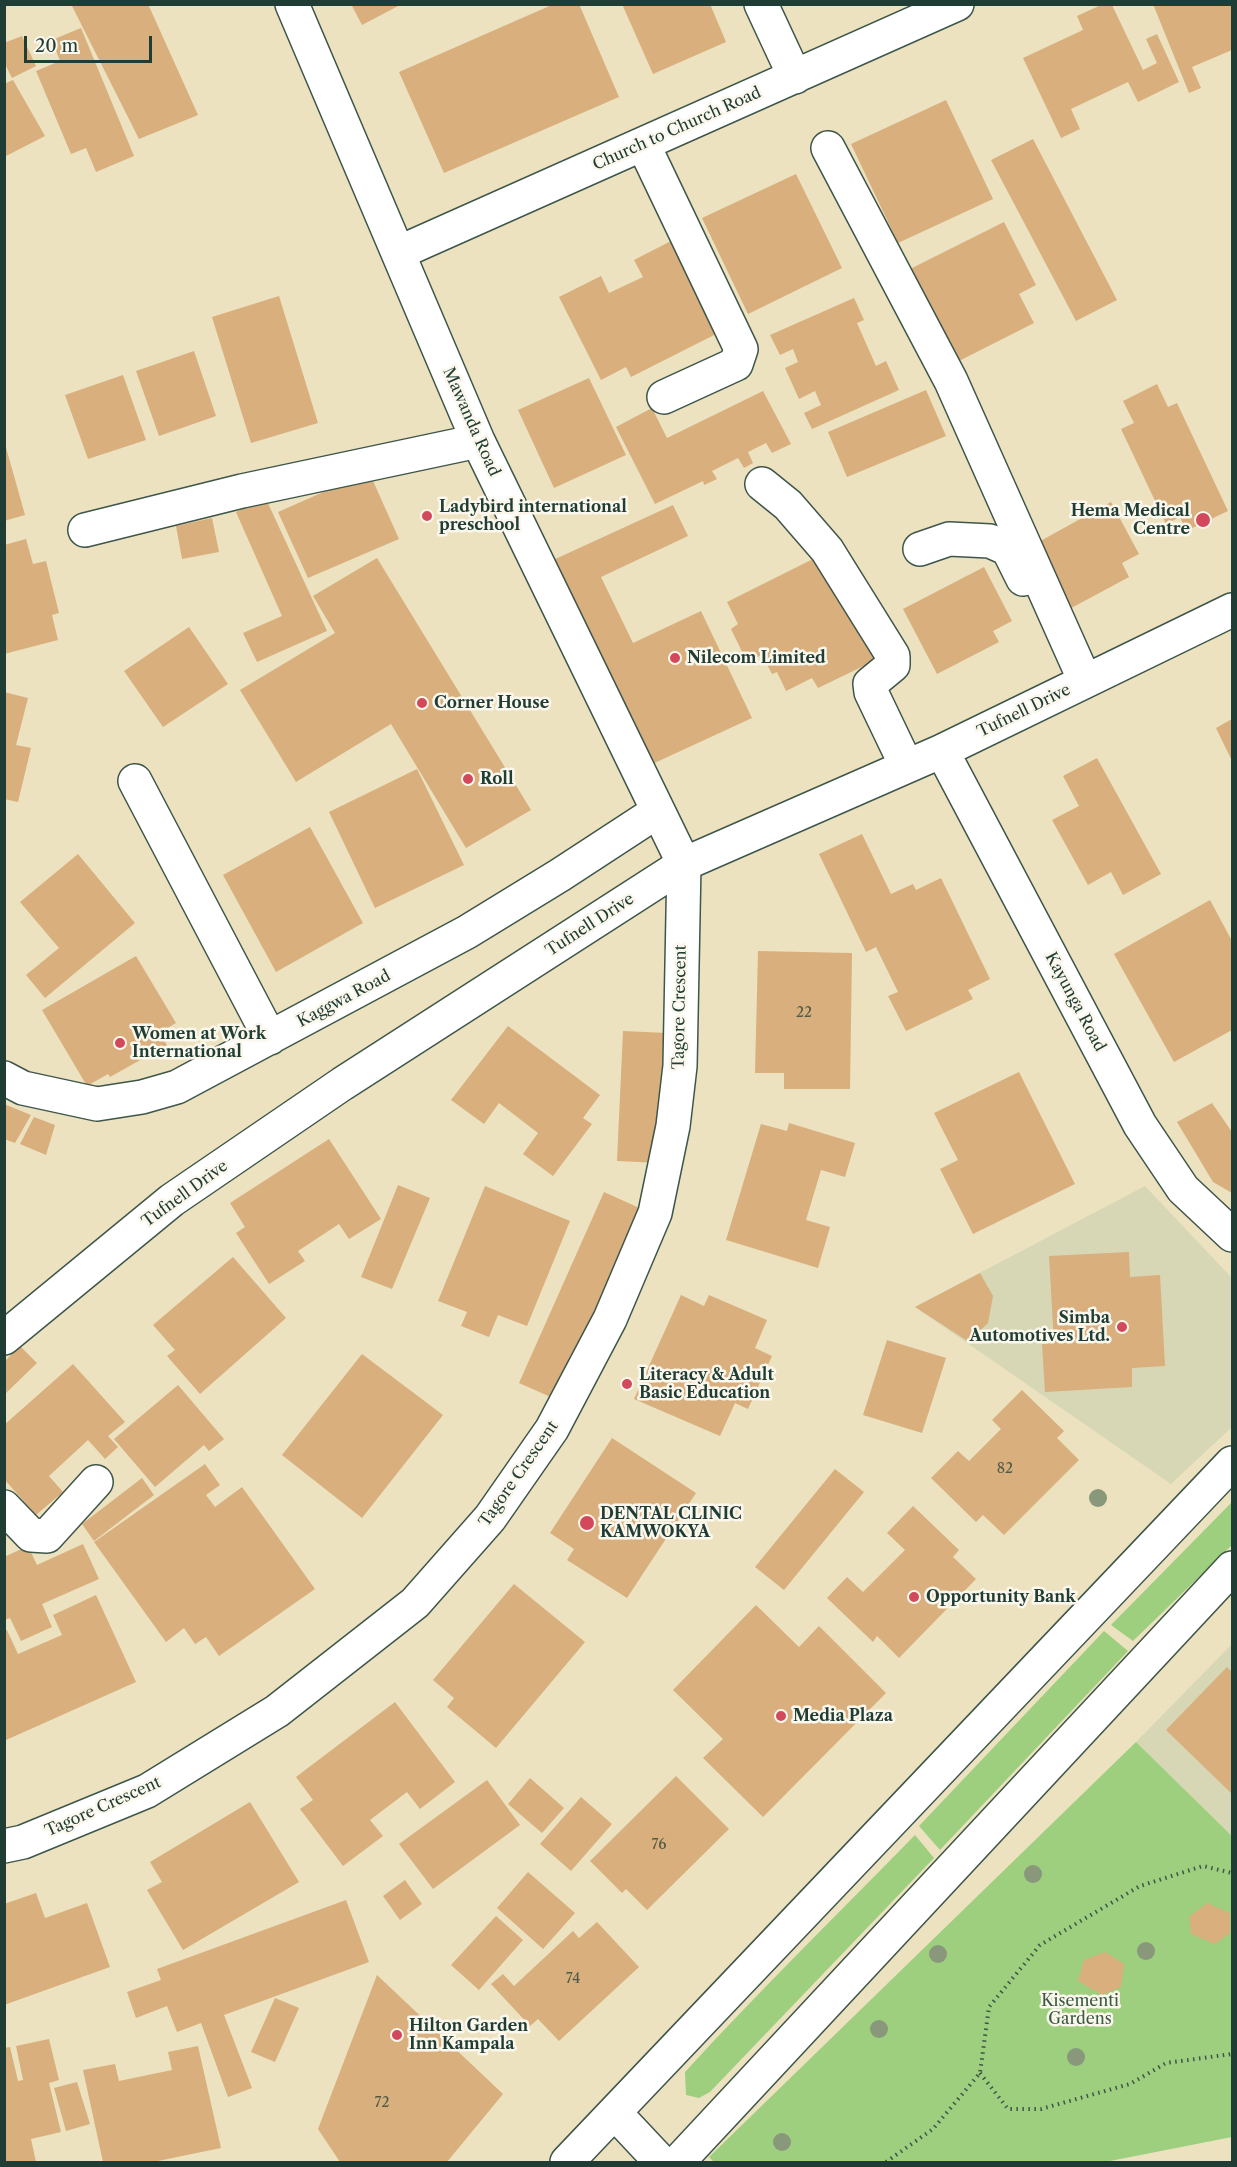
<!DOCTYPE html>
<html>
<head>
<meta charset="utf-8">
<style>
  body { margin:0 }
  #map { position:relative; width:1237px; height:2167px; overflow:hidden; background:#ece2c0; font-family:"Libre Caslon Text",serif }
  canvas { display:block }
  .frame { position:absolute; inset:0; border:6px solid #1f3d34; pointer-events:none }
  .scale { position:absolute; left:24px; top:36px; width:128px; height:27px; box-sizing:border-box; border:3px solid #1f3d34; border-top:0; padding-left:8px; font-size:18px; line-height:21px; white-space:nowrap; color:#1f3d34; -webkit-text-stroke:4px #fbf7ec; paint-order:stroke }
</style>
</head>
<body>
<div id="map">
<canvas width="1237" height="2167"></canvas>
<div class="frame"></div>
<div class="scale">20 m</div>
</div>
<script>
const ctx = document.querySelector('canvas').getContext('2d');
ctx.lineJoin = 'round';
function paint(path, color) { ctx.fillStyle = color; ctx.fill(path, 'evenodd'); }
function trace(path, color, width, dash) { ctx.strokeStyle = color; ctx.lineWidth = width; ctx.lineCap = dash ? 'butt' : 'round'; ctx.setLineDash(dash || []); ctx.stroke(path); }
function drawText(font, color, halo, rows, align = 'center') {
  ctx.font = font + ' "Libre Caslon Text",serif'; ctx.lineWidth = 5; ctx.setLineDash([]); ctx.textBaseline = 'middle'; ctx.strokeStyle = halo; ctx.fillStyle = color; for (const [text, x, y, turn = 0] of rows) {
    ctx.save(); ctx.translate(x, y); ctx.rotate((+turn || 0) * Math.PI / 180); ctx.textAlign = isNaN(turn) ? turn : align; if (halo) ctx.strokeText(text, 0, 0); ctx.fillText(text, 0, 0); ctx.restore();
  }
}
const built = new Path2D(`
  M 1145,1186 L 1232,1278 L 1232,1427 L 1171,1484 L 915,1307 Z
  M 1232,1644 L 1232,1836 L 1136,1742 Z`);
const green = new Path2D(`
  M 1232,1502 L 1232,1545 L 1133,1641 L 1111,1625 Z
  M 1104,1631 L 1128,1651 L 940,1850 L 919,1826 Z
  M 1136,1742 L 1232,1836 L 1232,2137 L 1105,2162 L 714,2162 L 709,2157 Z
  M 915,1835 L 934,1858 L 710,2092 L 699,2098 L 686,2095 L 685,2072 C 759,1991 838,1914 915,1835 Z`);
const building = new Path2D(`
  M 71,4 L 148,4 L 198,115 L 139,139 Z
  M 351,4 L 402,4 L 362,25 Z
  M 554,4 L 579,4 L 619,97 L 444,173 L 399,72 Z
  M 622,4 L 710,4 L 726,42 L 653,74 Z
  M 1153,4 L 1232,4 L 1232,50 L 1192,67 L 1201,88 L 1189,93 Z
  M 1101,5 L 1112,5 L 1143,70 L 1157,63 L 1146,39 L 1157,34 L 1179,82 L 1138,102 L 1128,82 L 1071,109 L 1080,129 L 1061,138 L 1023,58 L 1083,30 L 1077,16 Z
  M 81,28 L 134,156 L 96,172 L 86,148 L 71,154 L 36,71 L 60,61 L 52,40 Z
  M 22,36 L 36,66 L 12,78 L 4,62 L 4,43 Z
  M 13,80 L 45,136 L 4,157 L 4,84 Z
  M 946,100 L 993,199 L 898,243 L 851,144 Z
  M 1033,139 L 1117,300 L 1076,321 L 991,160 Z
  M 796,174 L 842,268 L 748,314 L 702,218 Z
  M 1004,222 L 1036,285 L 1019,294 L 1034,323 L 957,362 L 910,269 Z
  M 673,240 L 720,332 L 631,377 L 626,367 L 601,380 L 559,297 L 601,276 L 609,293 L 643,277 L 634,260 Z
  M 279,296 L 318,423 L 251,443 L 212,317 Z
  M 854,298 L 864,320 L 857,323 L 876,366 L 886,361 L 899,390 L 812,429 L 804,413 L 821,405 L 815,391 L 799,399 L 785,368 L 798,362 L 793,349 L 780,355 L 770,335 Z
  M 194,351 L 216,416 L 159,436 L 136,371 Z
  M 123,375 L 146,440 L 88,459 L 65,395 Z
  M 589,378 L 626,455 L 554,488 L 518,410 Z
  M 1157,384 L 1168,407 L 1177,403 L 1228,511 L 1186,531 L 1180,517 L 1166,524 L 1121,429 L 1134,423 L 1123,401 Z
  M 926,390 L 946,436 L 847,477 L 828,432 Z
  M 763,391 L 791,444 L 772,453 L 766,443 L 748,452 L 753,463 L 744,468 L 738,458 L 712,471 L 717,479 L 704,485 L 703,481 L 655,504 L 616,427 L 652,408 L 667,438 Z
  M 5,444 L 25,515 L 4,521 L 4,445 Z
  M 369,472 L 399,539 L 308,578 L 278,512 Z
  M 266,499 L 327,631 L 257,662 L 243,633 L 282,616 L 236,512 Z
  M 1111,502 L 1139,554 L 1122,563 L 1129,577 L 1062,613 L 1035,544 Z
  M 673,505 L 688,536 L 601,577 L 633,643 L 701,611 L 752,718 L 648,766 L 551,561 Z
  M 212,518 L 219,552 L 182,559 L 176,526 Z
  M 26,539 L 33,564 L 46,561 L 59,613 L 52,615 L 58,640 L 4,654 L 4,545 Z
  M 823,554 L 876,660 L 818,688 L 812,678 L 786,691 L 777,672 L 772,674 L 762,655 L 747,662 L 731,629 L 738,624 L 727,602 Z
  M 377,558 L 531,810 L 466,848 L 391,724 L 296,782 L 240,690 L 335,633 L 313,596 Z
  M 984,567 L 1012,621 L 993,631 L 999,642 L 937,674 L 903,609 Z
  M 189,627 L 228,684 L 163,727 L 124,671 Z
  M 4,692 L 28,698 L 16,745 L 31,748 L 18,802 L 4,799 Z
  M 1232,719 L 1232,761 L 1216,728 Z
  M 1097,758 L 1161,874 L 1123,895 L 1111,872 L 1088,885 L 1052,820 L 1079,806 L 1063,776 Z
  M 417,769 L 464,865 L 375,908 L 329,812 Z
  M 310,827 L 363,923 L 276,972 L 223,875 Z
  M 862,834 L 891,894 L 913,884 L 916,890 L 941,878 L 990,979 L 968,990 L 973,999 L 906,1031 L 888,996 L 898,992 L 876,947 L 866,952 L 819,854 Z
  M 78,854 L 135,923 L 45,998 L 26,975 L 59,948 L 20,902 Z
  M 1210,900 L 1232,941 L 1232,1030 L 1174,1062 L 1114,954 Z
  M 758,951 L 852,953 L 850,1089 L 784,1089 L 784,1073 L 755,1073 Z
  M 136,956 L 176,1023 L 159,1033 L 167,1045 L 110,1077 L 108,1074 L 87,1086 L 42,1010 Z
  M 508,1026 L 600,1095 L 583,1118 L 592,1124 L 553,1176 L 523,1154 L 538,1133 L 499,1103 L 484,1124 L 451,1100 Z
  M 623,1031 L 667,1033 L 660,1163 L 617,1161 Z
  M 1019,1072 L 1075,1184 L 973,1234 L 940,1169 L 958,1160 L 934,1113 Z
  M 1212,1103 L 1232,1132 L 1232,1193 L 1213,1182 L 1177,1122 Z
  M 4,1104 L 31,1115 L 15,1143 L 4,1139 Z
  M 34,1117 L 55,1125 L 46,1155 L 20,1144 Z
  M 789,1123 L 855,1143 L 845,1177 L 821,1170 L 806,1220 L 830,1227 L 818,1268 L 726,1240 L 761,1124 L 787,1131 Z
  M 329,1139 L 381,1219 L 349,1239 L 339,1224 L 298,1251 L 305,1261 L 269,1284 L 236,1233 L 245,1227 L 230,1203 Z
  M 398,1185 L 430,1198 L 392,1289 L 361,1277 Z
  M 485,1186 L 570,1221 L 527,1326 L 498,1315 L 489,1337 L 461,1326 L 467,1312 L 438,1301 Z
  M 604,1192 L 646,1211 L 562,1402 L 519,1383 Z
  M 1129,1252 L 1130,1277 L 1160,1275 L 1165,1366 L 1132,1368 L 1132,1387 L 1045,1392 L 1042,1344 L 1054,1343 L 1049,1256 Z
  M 233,1257 L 286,1318 L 200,1394 L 167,1356 L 175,1350 L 153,1325 Z
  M 980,1273 L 993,1296 L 988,1323 L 969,1342 L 915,1307 Z
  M 681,1295 L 704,1306 L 709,1295 L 767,1320 L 755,1348 L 772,1356 L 748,1409 L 735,1403 L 720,1436 L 634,1399 Z
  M 887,1340 L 946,1358 L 922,1433 L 863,1415 Z
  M 20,1346 L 37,1363 L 4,1395 L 4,1362 Z
  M 362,1354 L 443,1415 L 362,1518 L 282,1455 Z
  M 73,1364 L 125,1422 L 108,1436 L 118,1447 L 105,1459 L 88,1440 L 49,1476 L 63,1492 L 36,1515 L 4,1479 L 4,1425 Z
  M 178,1385 L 224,1439 L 209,1451 L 204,1445 L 155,1487 L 114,1439 Z
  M 1022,1390 L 1064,1431 L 1057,1438 L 1079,1460 L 1004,1535 L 983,1515 L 976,1522 L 931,1478 L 958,1451 L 969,1461 L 1001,1429 L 992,1420 Z
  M 612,1438 L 696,1493 L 627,1598 L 567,1560 L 574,1549 L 550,1533 Z
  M 205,1464 L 220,1485 L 206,1495 L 215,1507 L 242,1487 L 315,1589 L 219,1656 L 206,1637 L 195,1644 L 184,1628 L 166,1642 L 94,1542 Z
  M 835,1469 L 864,1492 L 784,1590 L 755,1567 Z
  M 142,1478 L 154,1495 L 94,1541 L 82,1524 Z
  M 913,1506 L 959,1550 L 953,1557 L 976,1579 L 899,1658 L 877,1636 L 873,1642 L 827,1598 L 847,1577 L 863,1592 L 905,1550 L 887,1533 Z
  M 83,1544 L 99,1579 L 42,1604 L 52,1627 L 21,1641 L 10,1618 L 4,1620 L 4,1557 L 28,1546 L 37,1565 Z
  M 514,1584 L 585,1642 L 496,1748 L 447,1707 L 454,1698 L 433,1680 Z
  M 96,1595 L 136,1682 L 6,1740 L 4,1631 L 7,1630 L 18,1654 L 62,1635 L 53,1615 Z
  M 756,1605 L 799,1647 L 819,1626 L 886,1693 L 763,1817 L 703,1758 L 723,1739 L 673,1690 Z
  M 1227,1667 L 1232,1672 L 1232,1794 L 1166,1730 Z
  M 395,1702 L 455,1782 L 420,1809 L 407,1792 L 370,1820 L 383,1836 L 343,1866 L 300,1809 L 313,1800 L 296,1777 Z
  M 676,1776 L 729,1829 L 647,1910 L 626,1889 L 622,1893 L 590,1861 Z
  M 530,1778 L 564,1808 L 542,1833 L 508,1804 Z
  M 487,1780 L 520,1825 L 433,1889 L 399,1844 Z
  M 581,1797 L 612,1824 L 571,1871 L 540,1844 Z
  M 250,1802 L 299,1882 L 183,1950 L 147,1890 L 162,1882 L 150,1862 Z
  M 528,1872 L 575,1913 L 543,1949 L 497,1908 Z
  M 405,1880 L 422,1904 L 400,1920 L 383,1896 Z
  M 36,1893 L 45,1918 L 87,1903 L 110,1967 L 4,2005 L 4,1904 Z
  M 346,1900 L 369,1962 L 224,2015 L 252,2088 L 228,2097 L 201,2023 L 177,2032 L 167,2006 L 136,2018 L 127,1992 L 161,1980 L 157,1969 Z
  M 1207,1903 L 1230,1913 L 1230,1933 L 1215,1944 L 1191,1934 L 1189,1917 Z
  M 496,1916 L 523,1940 L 479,1990 L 451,1965 Z
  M 597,1922 L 639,1967 L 559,2041 L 538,2019 L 530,2026 L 491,1984 L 503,1974 L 514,1986 L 573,1931 L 579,1938 Z
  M 1105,1952 L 1124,1964 L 1121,1987 L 1102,1995 L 1078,1981 L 1084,1960 Z
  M 377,1975 L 503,2094 L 447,2162 L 340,2162 L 318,2129 Z
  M 275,1998 L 299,2008 L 275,2062 L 251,2052 Z
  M 49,2039 L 59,2080 L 49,2083 L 61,2132 L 31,2139 L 36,2162 L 4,2162 L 4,2048 L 10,2047 L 18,2081 L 23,2080 L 16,2046 Z
  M 198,2046 L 221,2148 L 153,2162 L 103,2162 L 83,2070 L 115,2064 L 119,2081 L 172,2070 L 168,2052 Z
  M 77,2082 L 90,2124 L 66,2131 L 54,2088 Z`);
const path = new Path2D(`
  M 980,2073 L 1008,2109 L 1041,2109 L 1130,2084 L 1166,2063 L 1232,2054
  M 886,2162 L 933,2129 L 980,2073 L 989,2007 L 1040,1945 L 1140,1886 L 1203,1866 L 1232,1873`);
const minor = new Path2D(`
  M 761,4 L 795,77
  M 643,144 L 741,349 L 736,364 L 664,397
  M 828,148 L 951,381 L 1085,681
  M 398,253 L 957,4
  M 762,484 L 788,505 L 827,550 L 893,656 L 893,665 L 870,684 L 871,692 L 906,765
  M 85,530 L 242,491 L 478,441
  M 920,549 L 949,539 L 990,541 L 1008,549 L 1023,579
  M 942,751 L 1140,1125 L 1183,1189 L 1232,1235
  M 135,781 L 270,1038
  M 4,1078 L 23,1088 L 97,1104 L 142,1097 L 177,1087 L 467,932 L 560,875 L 658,811
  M 4,1338 L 172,1200 L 342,1084 L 684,864 L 942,751 L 1232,610
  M 4,1507 L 31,1535 L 47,1536 L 96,1482
  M 4,1846 L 23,1842 L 147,1791 L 277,1711 L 415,1603 L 490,1518 L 552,1429 L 610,1319 L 655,1213 L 673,1126 L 680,1066 L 684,864 L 478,441 L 292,4
  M 615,2113 L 661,2162`);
const major = new Path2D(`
  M 567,2162 L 1232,1463
  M 678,2162 L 1232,1568`);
const trees = [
  [1098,1498],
  [1033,1874],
  [1146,1951],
  [938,1954],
  [879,2029],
  [1076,2057],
  [782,2142]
];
const markers = [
  [427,516,6,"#d1495b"],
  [1203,520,8,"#d1495b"],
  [675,658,6,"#d1495b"],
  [422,703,6,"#d1495b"],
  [468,779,6,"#d1495b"],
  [120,1043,6,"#d1495b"],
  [1122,1327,6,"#d1495b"],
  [627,1384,6,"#d1495b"],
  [587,1523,8,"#d1495b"],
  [914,1597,6,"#d1495b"],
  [781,1716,6,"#d1495b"],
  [397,2035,6,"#d1495b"]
];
const numberNames = [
  ["22",804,1013],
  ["82",1005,1469],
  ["76",659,1845],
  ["74",573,1979],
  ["72",382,2103]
];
const streetNames = [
  ["Church to Church Road",677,129,-24],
  ["Mawanda Road",471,422,66],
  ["Tufnell Drive",1024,711,-26],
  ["Tufnell Drive",590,925,-33],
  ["Kaggwa Road",344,999,-28],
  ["Kayunga Road",1075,1002,62],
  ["Tagore Crescent",680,1007,-89],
  ["Tufnell Drive",185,1194,-36],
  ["Tagore Crescent",519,1474,-55],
  ["Tagore Crescent",103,1807,-24]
];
const poiNames = [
  ["Ladybird international",439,507],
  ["preschool",439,525],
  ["Hema Medical",1190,511,"right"],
  ["Centre",1190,529,"right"],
  ["Nilecom Limited",687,658],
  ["Corner House",434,703],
  ["Roll",480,779],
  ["Women at Work",132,1034],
  ["International",132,1052],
  ["Simba",1110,1318,"right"],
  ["Automotives Ltd.",1110,1336,"right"],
  ["Literacy & Adult",639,1375],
  ["Basic Education",639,1393],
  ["DENTAL CLINIC",600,1514],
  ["KAMWOKYA",600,1532],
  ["Opportunity Bank",926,1597],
  ["Media Plaza",793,1716],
  ["Hilton Garden",409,2026],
  ["Inn Kampala",409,2044]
];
const parkNames = [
  ["Kisementi",1080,2001],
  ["Gardens",1080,2019]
];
paint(built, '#d7d7b6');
paint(green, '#9dcf7f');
paint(building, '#d8af7d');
trace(minor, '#3e5649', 36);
trace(major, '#3e5649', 36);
trace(path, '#3e5649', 4, [1.5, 4.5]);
trace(minor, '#fff', 33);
trace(major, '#fff', 33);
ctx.fillStyle = '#89977b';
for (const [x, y] of trees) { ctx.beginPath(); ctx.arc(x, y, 9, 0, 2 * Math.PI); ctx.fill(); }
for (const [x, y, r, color] of markers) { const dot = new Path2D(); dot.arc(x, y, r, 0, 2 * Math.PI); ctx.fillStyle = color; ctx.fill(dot); trace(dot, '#fbf7ec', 2); }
drawText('14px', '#4d5a46', null, numberNames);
drawText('16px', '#1f3d34', '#fbf7ec', streetNames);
drawText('bold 16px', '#1f3d34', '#fbf7ec', poiNames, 'left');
drawText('16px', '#385a43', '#fbf7ec', parkNames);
</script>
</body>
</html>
